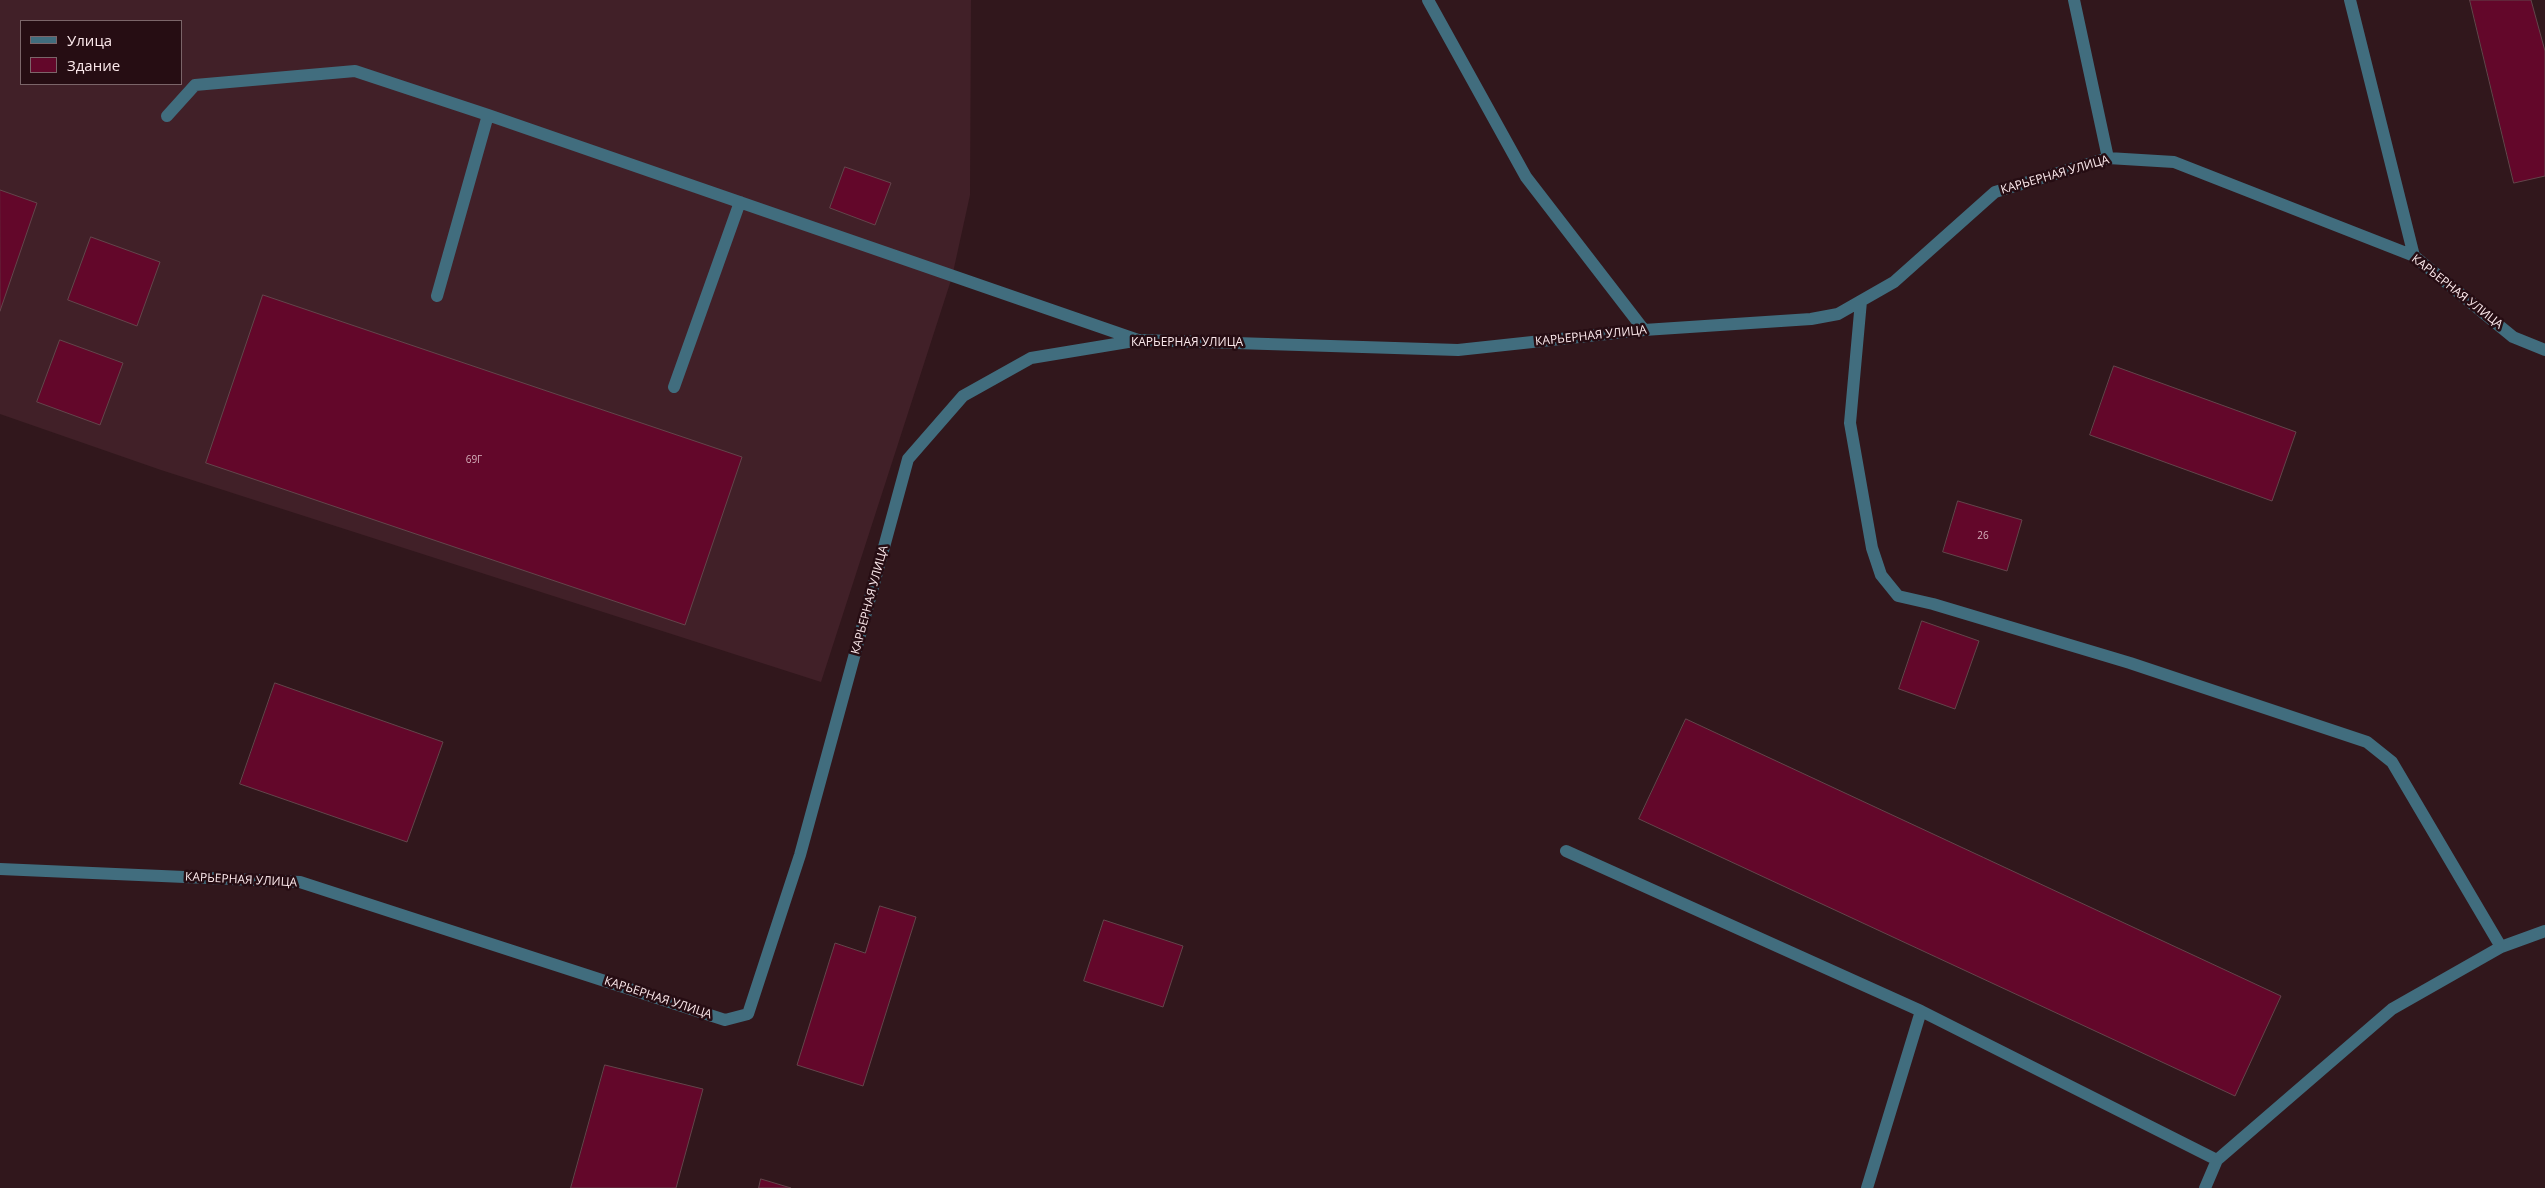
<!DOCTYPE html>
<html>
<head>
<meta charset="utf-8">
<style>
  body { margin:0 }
  #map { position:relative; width:2545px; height:1188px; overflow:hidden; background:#31171c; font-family:"Open Sans",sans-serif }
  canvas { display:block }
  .legend { position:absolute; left:20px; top:20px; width:162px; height:65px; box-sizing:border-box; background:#260d13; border:1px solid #7b6569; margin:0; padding:6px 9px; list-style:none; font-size:15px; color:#fbe8eb }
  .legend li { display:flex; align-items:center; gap:10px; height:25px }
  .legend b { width:25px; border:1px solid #7b6569 }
</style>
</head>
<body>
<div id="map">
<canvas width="2545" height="1188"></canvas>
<ul class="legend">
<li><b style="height:6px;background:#416d7e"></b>Улица</li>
<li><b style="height:14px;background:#63072a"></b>Здание</li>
</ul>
</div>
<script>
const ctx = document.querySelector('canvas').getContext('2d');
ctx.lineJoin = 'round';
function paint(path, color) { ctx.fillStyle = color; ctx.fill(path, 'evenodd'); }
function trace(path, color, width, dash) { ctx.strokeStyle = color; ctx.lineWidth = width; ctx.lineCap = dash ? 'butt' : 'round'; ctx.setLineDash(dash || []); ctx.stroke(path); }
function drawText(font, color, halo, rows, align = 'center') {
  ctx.font = font + ' "Open Sans",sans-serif'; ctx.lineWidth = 5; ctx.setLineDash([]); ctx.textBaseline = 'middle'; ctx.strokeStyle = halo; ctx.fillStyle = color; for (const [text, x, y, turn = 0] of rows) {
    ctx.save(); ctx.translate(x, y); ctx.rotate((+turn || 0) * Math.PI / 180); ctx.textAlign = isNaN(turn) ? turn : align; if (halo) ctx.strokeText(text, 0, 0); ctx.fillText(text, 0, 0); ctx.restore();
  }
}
const built = new Path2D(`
  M 0,0 L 971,0 L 970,195 L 952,277 L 821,682 L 161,470 L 0,414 ZM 21,21 L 181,21 L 181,84 L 21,84 Z`);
const building = new Path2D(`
  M 2470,0 L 2531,0 L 2545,51 L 2545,176 L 2514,183 Z
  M 845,167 L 891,183 L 875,225 L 830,208 Z
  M 0,190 L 37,203 L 0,311 Z
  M 91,237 L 160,262 L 137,326 L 68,300 Z
  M 263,295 L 742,457 L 685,625 L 206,463 Z
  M 60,340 L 123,363 L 100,425 L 37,402 Z
  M 2114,366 L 2296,432 L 2272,501 L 2090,435 Z
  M 1958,501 L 2022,520 L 2007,571 L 1943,552 Z
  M 1922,621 L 1979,641 L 1955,709 L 1899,689 Z
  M 275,683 L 443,742 L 407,842 L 240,784 Z
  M 1686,719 L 2281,996 L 2235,1096 L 1639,819 Z
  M 880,906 L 916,917 L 863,1086 L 797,1065 L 835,943 L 865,953 Z
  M 1104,920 L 1183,946 L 1163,1007 L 1084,981 Z
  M 605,1065 L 703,1089 L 676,1188 L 571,1188 Z
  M 761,1179 L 791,1188 L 759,1188 Z`);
const minor = new Path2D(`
  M 1428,0 L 1526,177 L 1644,330
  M 2074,0 L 2108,158
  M 2350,0 L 2414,256
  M 167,116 L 195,85 L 355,71 L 488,115 L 1138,340
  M 437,296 L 488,115
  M 1861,301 L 1850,423 L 1872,548 L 1881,575 L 1898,596 L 1933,604 L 2130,663 L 2367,742 L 2392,762 L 2501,947
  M 674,387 L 740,202
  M 1566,851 L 1921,1011 L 2217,1160
  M 0,869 L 300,882 L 725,1020 L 748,1014 L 800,855 L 908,459 L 963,396 L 1031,358 L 1140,340 L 1458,350 L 1644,330 L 1811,319 L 1838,314 L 1894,282 L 1995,192 L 2108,158 L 2174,162 L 2414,256 L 2513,337 L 2545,350
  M 1867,1188 L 1921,1011
  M 2205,1188 L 2217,1160 L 2392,1009 L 2501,947 L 2545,931`);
const numberNames = [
  ["69Г",474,460],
  ["26",1983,536]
];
const streetNames = [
  ["КАРЬЕРНАЯ УЛИЦА",2055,175,-16],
  ["КАРЬЕРНАЯ УЛИЦА",2457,292,38],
  ["КАРЬЕРНАЯ УЛИЦА",1591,336,-6],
  ["КАРЬЕРНАЯ УЛИЦА",1187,343],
  ["КАРЬЕРНАЯ УЛИЦА",870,600,-75],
  ["КАРЬЕРНАЯ УЛИЦА",241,880,3],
  ["КАРЬЕРНАЯ УЛИЦА",658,998,18]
];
paint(built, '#412028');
paint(building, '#63072a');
trace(building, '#63454b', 1);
trace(minor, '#416d7e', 12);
drawText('10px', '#d5b0bb', null, numberNames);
drawText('12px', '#fbe8eb', '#260d13', streetNames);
</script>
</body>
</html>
